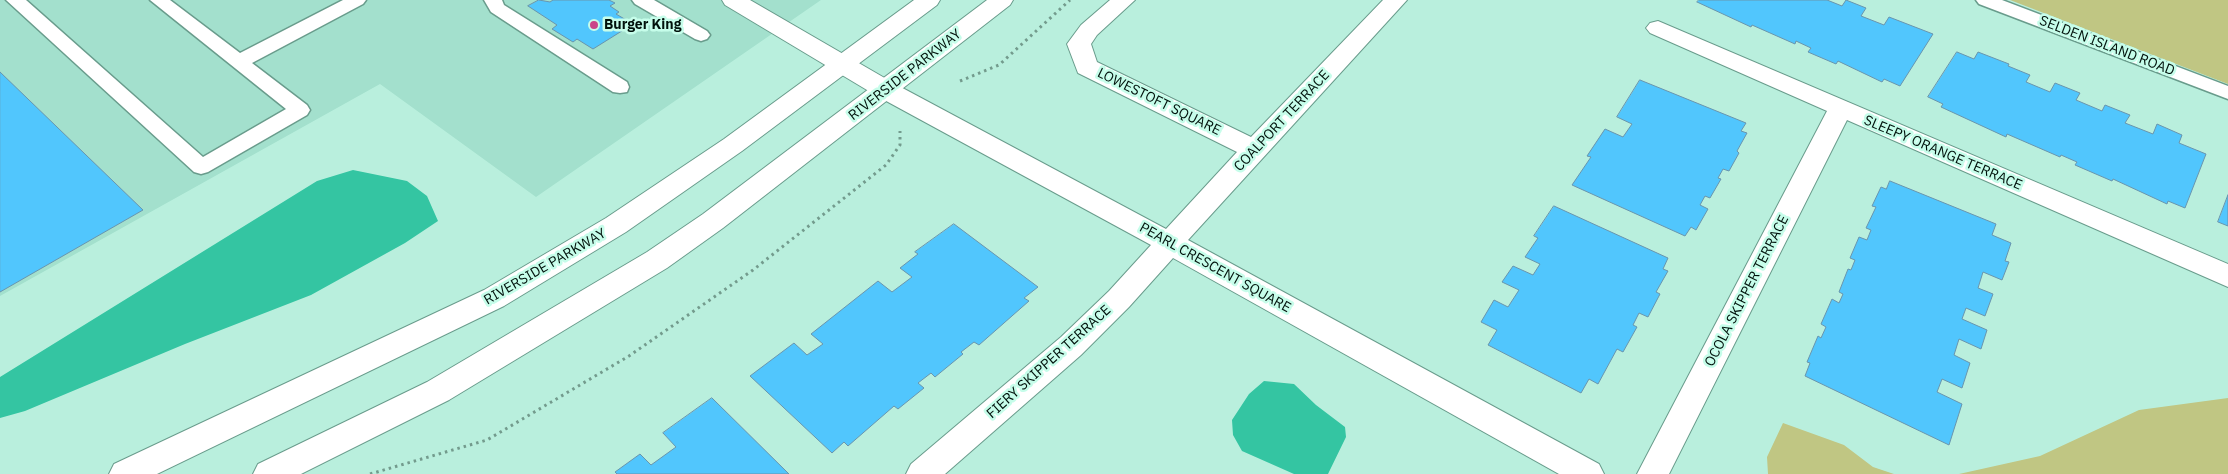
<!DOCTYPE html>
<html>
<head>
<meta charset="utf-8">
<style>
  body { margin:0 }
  canvas { display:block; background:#b9efdd }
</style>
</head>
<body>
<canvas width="2228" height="474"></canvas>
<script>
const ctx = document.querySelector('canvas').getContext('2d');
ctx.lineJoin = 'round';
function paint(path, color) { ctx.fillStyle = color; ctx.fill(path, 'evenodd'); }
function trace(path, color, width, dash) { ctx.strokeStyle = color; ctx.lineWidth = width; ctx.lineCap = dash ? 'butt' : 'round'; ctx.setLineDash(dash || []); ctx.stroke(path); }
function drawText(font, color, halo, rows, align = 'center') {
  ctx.font = font + ' "IBM Plex Sans",sans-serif'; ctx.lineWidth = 5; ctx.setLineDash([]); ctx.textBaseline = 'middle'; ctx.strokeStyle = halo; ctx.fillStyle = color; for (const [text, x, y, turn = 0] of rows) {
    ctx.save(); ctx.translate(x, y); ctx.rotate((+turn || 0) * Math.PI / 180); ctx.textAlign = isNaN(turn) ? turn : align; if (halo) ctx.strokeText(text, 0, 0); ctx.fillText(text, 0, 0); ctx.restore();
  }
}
const built = new Path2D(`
  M 0,0 L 821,0 L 536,197 L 380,84 L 0,296 Z`);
const green = new Path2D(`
  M 2010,0 L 2228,0 L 2228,84 Z
  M 2228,398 L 2228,474 L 1959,474 L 2040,456 L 2139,410 Z
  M 1783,423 L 1844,445 L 1873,467 L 1894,474 L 1768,474 L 1767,457 Z`);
const water = new Path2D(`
  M 353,170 L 407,181 L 427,196 L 438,221 L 405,243 L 311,295 L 185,344 L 25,411 L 0,418 L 0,377 L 317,181 Z
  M 1264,381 L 1294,384 L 1316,405 L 1345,427 L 1346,437 L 1328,474 L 1294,474 L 1242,451 L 1233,435 L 1232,420 L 1249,394 Z`);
const building = new Path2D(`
  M 539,0 L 550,2 L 553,0 L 609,0 L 615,3 L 610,6 L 619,12 L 616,14 L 633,24 L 593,49 L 577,39 L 573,42 L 552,29 L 557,25 L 528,6 Z
  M 1699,0 L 1827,0 L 1842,6 L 1846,0 L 1866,8 L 1861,16 L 1884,25 L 1889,17 L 1933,34 L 1900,86 L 1884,79 L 1882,82 L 1838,61 L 1836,64 L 1808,52 L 1811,48 L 1796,41 L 1795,44 L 1752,25 L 1751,27 L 1697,2 Z
  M 1957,52 L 1974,59 L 1978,52 L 2009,64 L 2008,66 L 2030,75 L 2026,82 L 2050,92 L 2055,83 L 2080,93 L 2076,100 L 2102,111 L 2105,105 L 2130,115 L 2125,123 L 2153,134 L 2157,124 L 2182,135 L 2179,143 L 2206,154 L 2185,208 L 2168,201 L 2167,204 L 2113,179 L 2112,181 L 2075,165 L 2077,162 L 2061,155 L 2060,157 L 2007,134 L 2006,137 L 1941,107 L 1943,104 L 1928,97 Z
  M 0,72 L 143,210 L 0,292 Z
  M 1640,80 L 1746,123 L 1741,131 L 1747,133 L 1737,151 L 1739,153 L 1729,171 L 1723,169 L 1718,178 L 1721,179 L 1710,198 L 1705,196 L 1700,205 L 1708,209 L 1696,230 L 1691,227 L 1685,236 L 1572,185 L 1591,157 L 1587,156 L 1605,129 L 1623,137 L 1632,124 L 1617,117 Z
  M 1890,181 L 1996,224 L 1992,235 L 2011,243 L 2005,261 L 2009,262 L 2002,280 L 1983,272 L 1978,288 L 1993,294 L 1985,316 L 1966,308 L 1962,319 L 1987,330 L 1981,349 L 1959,339 L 1954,355 L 1970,363 L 1962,388 L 1942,379 L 1937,392 L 1962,404 L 1949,445 L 1805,376 L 1810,363 L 1807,362 L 1818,336 L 1821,338 L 1826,327 L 1821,324 L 1832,299 L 1839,303 L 1843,294 L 1839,292 L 1848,269 L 1851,270 L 1855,260 L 1850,258 L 1859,237 L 1867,240 L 1871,230 L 1866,228 L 1876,207 L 1872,206 L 1881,187 L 1886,189 Z
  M 2228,195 L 2228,226 L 2218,222 Z
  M 1554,206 L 1668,258 L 1663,269 L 1668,271 L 1656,292 L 1660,294 L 1648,317 L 1639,313 L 1633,325 L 1637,327 L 1623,352 L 1617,349 L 1598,384 L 1589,379 L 1581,393 L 1488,345 L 1497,330 L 1481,322 L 1494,300 L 1508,307 L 1519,290 L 1502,282 L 1513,266 L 1533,275 L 1540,264 L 1525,257 L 1538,238 L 1534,236 Z
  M 954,224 L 1038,287 L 1024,298 L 1029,301 L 979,345 L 974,342 L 961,352 L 963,354 L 935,377 L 931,373 L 918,383 L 924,388 L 898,409 L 894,406 L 848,446 L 844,442 L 832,453 L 750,376 L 794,343 L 807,355 L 823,344 L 811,334 L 878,281 L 892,292 L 912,277 L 900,268 L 918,254 L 915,252 Z
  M 712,398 L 789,474 L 617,474 L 615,472 L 640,454 L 651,465 L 676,447 L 663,433 Z`);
const path = new Path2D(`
  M 960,81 L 999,65 L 1070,0
  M 370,474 L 487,440 L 629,356 L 753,270 L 886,165 L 900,145 L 900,131`);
const lane = new Path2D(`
  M 6,0 L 26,0 L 203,157 L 286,109 L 150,0 L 170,0 L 240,53 L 343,0 L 366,0 L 363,4 L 252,63 L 307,105 L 310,110 L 307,115 L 208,172 L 201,174 L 194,172 Z
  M 484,0 L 502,0 L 504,5 L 627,82 L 629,87 L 627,92 L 620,93 L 613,92 L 491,12 Z
  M 632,0 L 654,0 L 707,31 L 710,35 L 707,39 L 701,41 L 695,39 L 635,4 Z
  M 1976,0 L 2002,0 L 2228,86 L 2228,99 L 1979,4 Z`);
const street = new Path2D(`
  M 722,0 L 750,0 L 895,84 L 1166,229 L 1237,152 L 1078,73 L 1067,44 L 1081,25 L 1110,0 L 1135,0 L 1097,35 L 1091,44 L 1097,62 L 1251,137 L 1383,0 L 1407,0 L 1188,240 L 1599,464 L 1604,474 L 1559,474 L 1173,258 L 1129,307 L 1081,355 L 945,474 L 906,474 L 911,464 L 1061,337 L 1109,291 L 1151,245 L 877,96 L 725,5 Z
  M 1658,21 L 2228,264 L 2228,287 L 1847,120 L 1669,474 L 1637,474 L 1827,111 L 1650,33 L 1646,28 L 1650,23 Z`);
const secondary = new Path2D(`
  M 914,0 L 940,0 L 937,5 L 742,151 L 626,232 L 504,306 L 157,474 L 109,474 L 114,464 L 484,290 L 606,218 L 724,139 Z
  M 987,0 L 1013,0 L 1010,5 L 723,228 L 667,268 L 449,400 L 301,474 L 253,474 L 258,464 L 427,382 L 647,252 L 703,214 Z`);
const markers = [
  [594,25,5,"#ca4588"]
];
const poiNames = [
  ["Burger King",604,25]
];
const streetNames = [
  ["SELDEN ISLAND ROAD",2107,46,21],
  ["RIVERSIDE PARKWAY",905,75,-38],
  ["LOWESTOFT SQUARE",1159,102,26],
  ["COALPORT TERRACE",1282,121,-47],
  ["SLEEPY ORANGE TERRACE",1943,153,23],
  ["RIVERSIDE PARKWAY",545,267,-30],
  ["PEARL CRESCENT SQUARE",1215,268,29],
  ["OCOLA SKIPPER TERRACE",1747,291,-63],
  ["FIERY SKIPPER TERRACE",1049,362,-42]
];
paint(built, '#a3e0cd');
paint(green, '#c0c683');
paint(water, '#34c5a2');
paint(building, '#51c6fd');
trace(building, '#6995ad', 1);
trace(lane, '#699c8c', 3);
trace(street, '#699c8c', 2);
trace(secondary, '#699c8c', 2);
trace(path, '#739b8d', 3, [2.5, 4]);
paint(lane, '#fff');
paint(street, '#fff');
paint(secondary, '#fff');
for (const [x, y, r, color] of markers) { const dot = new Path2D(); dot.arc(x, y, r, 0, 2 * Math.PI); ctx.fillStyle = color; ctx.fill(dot); trace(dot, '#c6fdea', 2); }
drawText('bold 14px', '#00110b', '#c6fdea', poiNames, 'left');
drawText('14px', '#00110b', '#c6fdea', streetNames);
</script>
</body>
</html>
